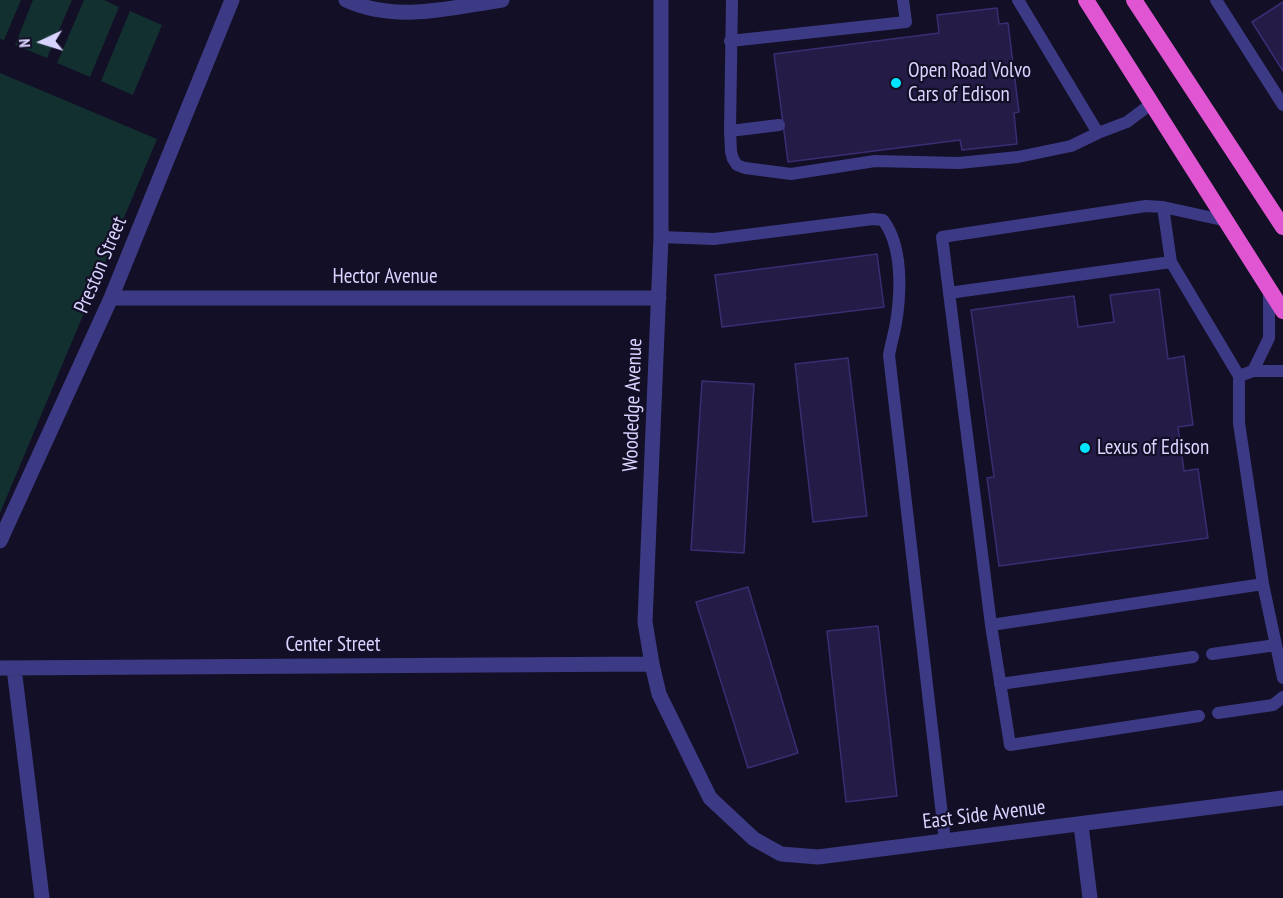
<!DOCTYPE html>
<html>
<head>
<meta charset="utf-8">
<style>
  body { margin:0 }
  #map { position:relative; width:1283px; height:898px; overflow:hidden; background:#130f26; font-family:"PT Sans Narrow",sans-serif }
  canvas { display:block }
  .north { position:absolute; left:12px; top:12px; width:60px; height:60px; -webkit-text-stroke:4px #130f26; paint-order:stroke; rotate:266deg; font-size:16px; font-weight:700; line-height:24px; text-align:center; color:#d9d4ff }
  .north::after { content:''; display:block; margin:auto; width:21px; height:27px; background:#d9d4ff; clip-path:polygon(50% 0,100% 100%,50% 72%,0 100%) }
</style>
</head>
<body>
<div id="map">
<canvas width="1283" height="898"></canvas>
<div class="north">N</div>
</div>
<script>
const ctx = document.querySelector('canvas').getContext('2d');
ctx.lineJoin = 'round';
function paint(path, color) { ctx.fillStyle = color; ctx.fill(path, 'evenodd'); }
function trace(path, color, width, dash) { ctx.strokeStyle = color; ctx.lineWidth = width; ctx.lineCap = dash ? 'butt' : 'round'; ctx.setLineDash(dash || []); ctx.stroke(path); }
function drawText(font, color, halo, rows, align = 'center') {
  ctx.font = font + ' "PT Sans Narrow",sans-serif'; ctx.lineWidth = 4.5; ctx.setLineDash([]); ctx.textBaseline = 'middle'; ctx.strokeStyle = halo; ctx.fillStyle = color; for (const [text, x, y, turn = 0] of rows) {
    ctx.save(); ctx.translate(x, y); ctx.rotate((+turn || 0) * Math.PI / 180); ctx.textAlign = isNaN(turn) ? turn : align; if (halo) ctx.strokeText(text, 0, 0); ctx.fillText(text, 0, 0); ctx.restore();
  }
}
const green = new Path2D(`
  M 0,0 L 21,0 L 4,40 L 0,39 Z
  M 33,0 L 72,0 L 47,58 L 15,45 Z
  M 84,0 L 104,0 L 119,7 L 90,77 L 57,63 Z
  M 130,11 L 162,25 L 133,95 L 101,81 Z
  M 0,73 L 157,139 L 0,513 Z`);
const building = new Path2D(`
  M 1283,2 L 1283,71 L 1252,22 Z
  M 997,8 L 999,24 L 1008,23 L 1019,112 L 1014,113 L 1017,144 L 962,150 L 960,140 L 788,162 L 774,54 L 939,33 L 937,15 Z
  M 877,254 L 884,307 L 722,327 L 715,275 Z
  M 1159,289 L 1168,359 L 1184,356 L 1193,425 L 1178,427 L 1184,471 L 1198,469 L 1208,538 L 999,566 L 987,478 L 994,477 L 971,310 L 1074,296 L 1078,327 L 1114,322 L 1110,295 Z
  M 848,358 L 867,516 L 813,522 L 795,364 Z
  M 702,381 L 754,384 L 744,553 L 691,550 Z
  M 748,587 L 798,753 L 748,768 L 696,602 Z
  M 878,626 L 897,796 L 846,802 L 827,631 Z`);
const service = new Path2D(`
  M 732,0 L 730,131 L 779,125
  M 1018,0 L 1098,133 L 1127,122 L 1151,104
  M 1216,0 L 1283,105
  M 730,41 L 906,22 L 903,0
  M 730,131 L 731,152 L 733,159 L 737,165 L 745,168 L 791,174 L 875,161 L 959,163 L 1018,157 L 1071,146 L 1098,133
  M 1163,207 L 1171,262 L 1239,376
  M 1227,221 L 1163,207 L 1146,206 L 942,237 L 991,625 L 1263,584
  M 661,237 L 714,239 L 873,219 L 883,220 C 903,246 901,292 896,323 C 894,334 891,344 889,355 L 945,841
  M 1269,290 L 1269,338 L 1253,371 L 1283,371
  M 949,293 L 1171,262
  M 1253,371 L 1239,376 L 1239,423 L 1263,584 L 1283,678
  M 991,625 L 1010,745 L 1199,716
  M 1212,654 L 1276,645
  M 1000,684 L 1193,657
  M 1218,713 L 1273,705 L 1283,697`);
const minor = new Path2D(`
  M 346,0 C 396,23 450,8 502,0
  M 661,0 L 661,237 L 645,622 L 652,664 L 659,694 L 710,798 L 754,839 L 781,854 L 818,857 L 1283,798
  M 111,298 L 659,298
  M 0,541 L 111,298 L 232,0
  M 0,668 L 652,664
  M 14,668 L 42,898
  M 1081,825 L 1090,898`);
const trunk = new Path2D(`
  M 1086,0 L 1283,311
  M 1134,0 L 1283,227`);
const markers = [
  [896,83,6,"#00e5ff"],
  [1085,448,6,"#00e5ff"]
];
const poiNames = [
  ["Open Road Volvo",908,71],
  ["Cars of Edison",908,95],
  ["Lexus of Edison",1097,448]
];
const streetNames = [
  ["Preston Street",101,265,-67],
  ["Hector Avenue",385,277],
  ["Woodedge Avenue",633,405,-88],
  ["Center Street",333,645],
  ["East Side Avenue",984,815,-7]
];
paint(green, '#12302f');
paint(building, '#241b47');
trace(building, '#3b2d73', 1.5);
trace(service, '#3d3a85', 12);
trace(minor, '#3d3a85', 15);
trace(trunk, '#e055d1', 16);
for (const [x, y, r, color] of markers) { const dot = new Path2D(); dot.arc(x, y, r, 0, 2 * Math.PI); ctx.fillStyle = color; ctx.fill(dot); trace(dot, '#130f26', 2); }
drawText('21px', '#d9d4ff', '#130f26', poiNames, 'left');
drawText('21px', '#d9d4ff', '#130f26', streetNames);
</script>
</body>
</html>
